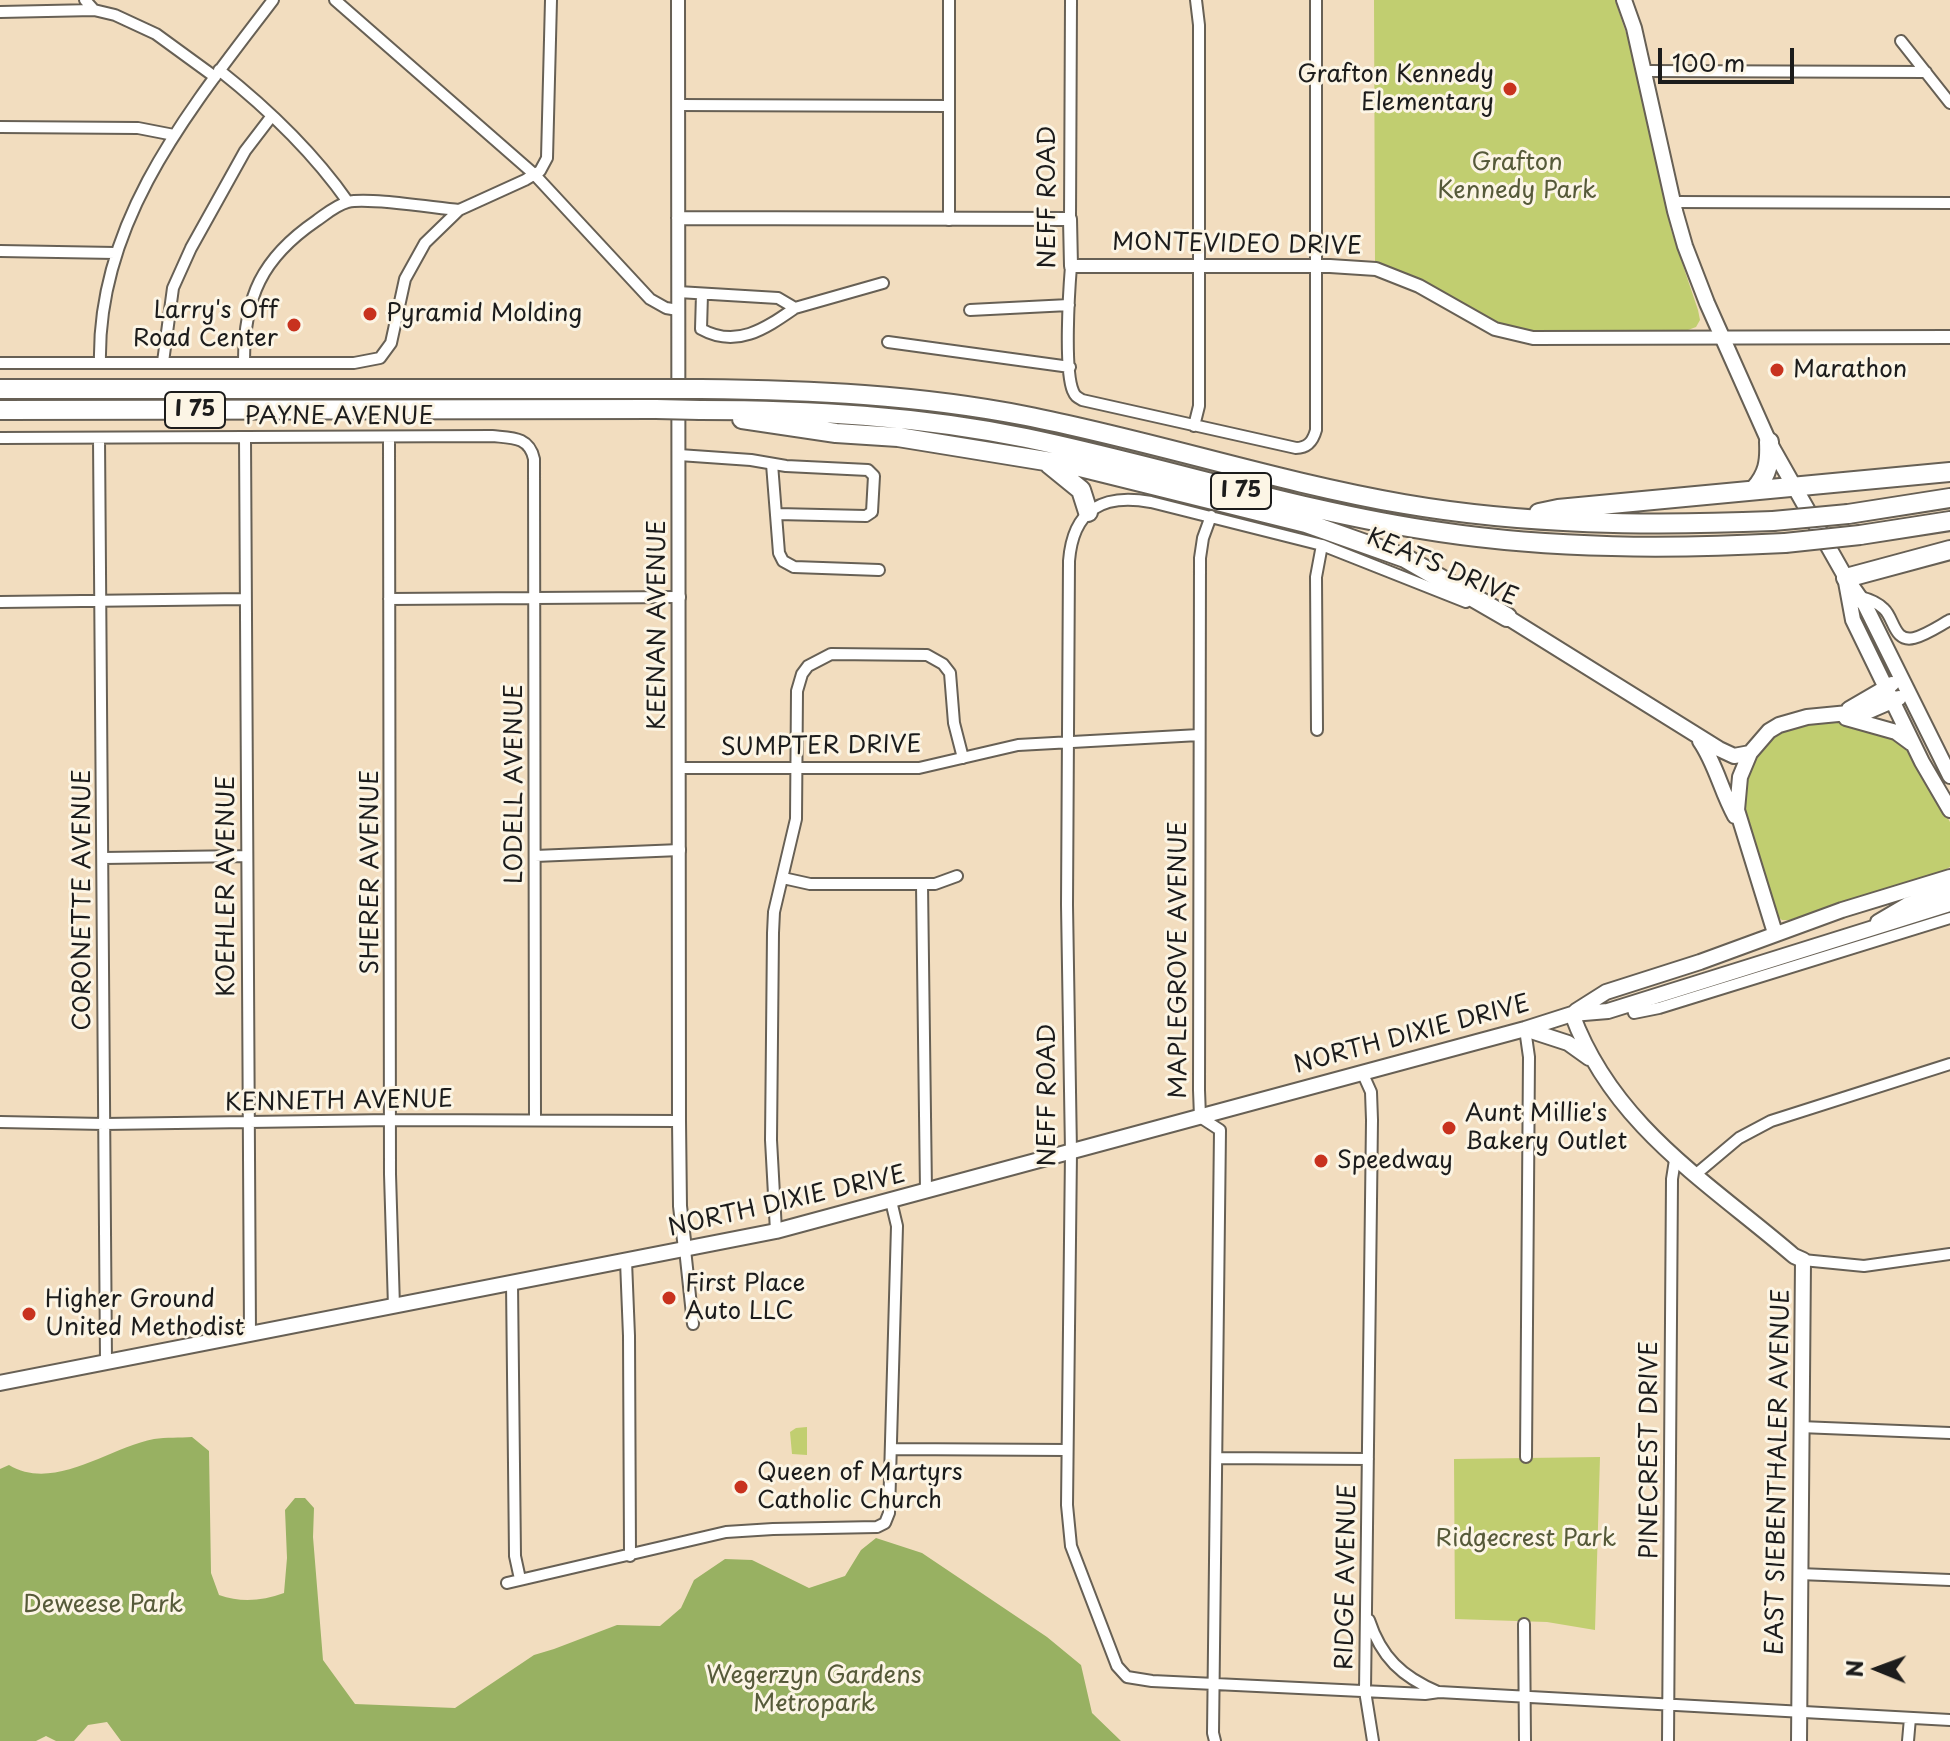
<!DOCTYPE html>
<html>
<head>
<meta charset="utf-8">
<style>
  body { margin:0 }
  #map { position:relative; width:1950px; height:1741px; overflow:hidden; background:#f2ddbf; font-family:"Playpen Sans",sans-serif }
  canvas { display:block }
  .north { position:absolute; left:1838px; top:1629px; width:80px; height:80px; -webkit-text-stroke:6px #fcf5e5; paint-order:stroke; rotate:271deg; font-size:22px; font-weight:700; line-height:32px; text-align:center; color:#1c1c1c }
  .north::after { content:''; display:block; margin:auto; width:28px; height:36px; background:#1c1c1c; clip-path:polygon(50% 0,100% 100%,50% 72%,0 100%) }
  .scale { position:absolute; left:1658px; top:48px; width:136px; height:36px; box-sizing:border-box; border:4px solid #1c1c1c; border-top:0; padding-left:10px; font-size:24px; line-height:28px; white-space:nowrap; color:#1c1c1c; -webkit-text-stroke:6px #fcf5e5; paint-order:stroke }
</style>
</head>
<body>
<div id="map">
<canvas width="1950" height="1741"></canvas>
<div class="north">N</div>
<div class="scale">100 m</div>
</div>
<script>
const ctx = document.querySelector('canvas').getContext('2d');
ctx.lineJoin = 'round';
function paint(path, color) { ctx.fillStyle = color; ctx.fill(path, 'evenodd'); }
function trace(path, color, width, dash) { ctx.strokeStyle = color; ctx.lineWidth = width; ctx.lineCap = dash ? 'butt' : 'round'; ctx.setLineDash(dash || []); ctx.stroke(path); }
function drawText(font, color, halo, rows, align = 'center') {
  ctx.font = font + ' "Playpen Sans",sans-serif'; ctx.lineWidth = 6; ctx.setLineDash([]); ctx.textBaseline = 'middle'; ctx.strokeStyle = halo; ctx.fillStyle = color; for (const [text, x, y, turn = 0] of rows) {
    ctx.save(); ctx.translate(x, y); ctx.rotate((+turn || 0) * Math.PI / 180); ctx.textAlign = isNaN(turn) ? turn : align; if (halo) ctx.strokeText(text, 0, 0); ctx.fillText(text, 0, 0); ctx.restore();
  }
}
const green = new Path2D(`
  M 1374,0 L 1615,0 L 1633,54 L 1671,230 L 1698,310 L 1700,320 L 1696,327 L 1680,333 L 1523,332 L 1492,323 L 1411,277 L 1375,264 Z
  M 1808,721 C 1841,723 1882,724 1909,746 L 1950,822 L 1950,867 L 1937,874 L 1789,920 L 1782,920 L 1775,915 C 1751,839 1704,757 1808,721 Z
  M 807,1427 L 807,1455 L 792,1454 L 790,1432 L 796,1428 Z
  M 1600,1457 L 1595,1630 L 1547,1622 L 1455,1619 L 1454,1459 Z`);
const forest = new Path2D(`
  M 192,1437 L 209,1451 L 211,1573 L 219,1595 C 241,1603 262,1601 284,1593 L 287,1558 L 285,1510 L 295,1498 L 305,1498 L 314,1508 L 313,1537 L 323,1660 L 355,1704 L 455,1708 L 534,1655 L 554,1649 L 617,1625 L 660,1626 L 681,1608 L 694,1580 L 725,1559 L 752,1560 L 809,1588 L 845,1576 L 861,1550 L 876,1538 L 922,1553 L 1047,1637 L 1081,1665 L 1092,1713 L 1121,1741 L 121,1741 L 107,1722 L 88,1725 L 74,1741 L 56,1741 L 46,1736 L 36,1741 L 0,1741 L 0,1469 L 9,1465 C 54,1492 108,1448 154,1439 C 166,1437 180,1438 192,1437 Z`);
const minor = new Path2D(`
  M 85,0 L 94,10 L 115,15 L 156,34 L 215,77
  M 335,0 L 534,174 L 650,299 L 666,308 L 678,310
  M 0,12 L 94,10
  M 1901,41 L 1950,103
  M 219,70 C 267,108 313,152 348,202
  M 1645,71 L 1926,72
  M 678,105 L 949,106
  M 0,127 L 138,128 L 174,135
  M 1674,202 L 1950,203
  M 1070,219 L 1071,0
  M 949,220 L 949,0
  M 0,251 L 115,253
  M 1071,266 C 1069,291 1064,370 1073,391 C 1075,396 1077,397 1082,400 L 1296,448 C 1308,448 1313,441 1316,430 L 1316,0
  M 678,292 L 778,298 L 795,308 L 883,283
  M 702,294 L 701,329 C 737,349 766,328 795,308
  M 970,310 L 1069,305
  M 888,342 L 1070,367
  M 100,362 C 97,220 191,108 273,0
  M 163,362 L 173,288 L 191,248 L 245,151 L 271,117
  M 244,362 C 244,297 262,258 316,221 C 326,214 336,205 348,202 C 368,197 435,208 459,210
  M 0,363 L 354,363 L 380,358 L 391,343 L 405,279 L 425,243 L 459,210 L 525,180 L 540,171 L 547,158 L 551,0
  M 1194,426 L 1199,406 L 1199,25 L 1196,0
  M 245,437 L 250,1334
  M 389,437 L 390,1174 L 394,1307
  M 0,438 L 492,436 C 511,438 529,436 534,459 L 535,1120
  M 99,438 L 106,1362
  M 679,455 L 751,460 L 786,466 L 868,470 L 874,476 L 872,512 L 866,516 L 777,514
  M 772,464 L 779,553 L 783,561 L 794,567 L 879,570
  M 1211,516 L 1203,538 L 1200,558 L 1199,1090 L 1200,1117 L 1220,1130 L 1213,1733 L 1215,1741
  M 1860,597 C 1869,599 1877,602 1884,609 C 1894,618 1894,643 1914,638 C 1926,635 1939,626 1950,620
  M 389,599 L 680,597
  M 0,602 L 245,599
  M 1466,602 L 1322,545 L 1151,502 C 1102,493 1073,510 1069,561 L 1067,905 L 1071,1152 L 1067,1505 L 1071,1546 L 1117,1666 L 1127,1677 L 1152,1681 L 1425,1694 L 1439,1692 L 1950,1720
  M 1317,730 L 1316,577 L 1322,545
  M 680,768 L 919,768 L 1018,745 L 1199,735
  M 535,856 L 680,850
  M 103,858 L 247,856
  M 783,878 L 810,884 L 935,884 L 957,876
  M 922,884 L 926,1191
  M 1631,1004 L 1634,1013 L 1659,1008 L 1950,918
  M 1525,1029 L 1529,1057 L 1526,1457
  M 1362,1072 L 1371,1092 L 1372,1120 L 1365,1691 L 1373,1741
  M 0,1122 L 104,1124 L 392,1120 L 679,1121
  M 1695,1175 L 1739,1138 L 1771,1121 L 1950,1064
  M 776,1231 L 771,1140 L 773,933 L 774,912 L 796,819 L 797,691 L 802,674 L 808,666 L 831,654 L 927,655 L 943,664 L 950,673 L 954,723 L 963,758
  M 685,1249 L 693,1324
  M 1803,1260 L 1864,1266 L 1950,1254
  M 626,1261 L 629,1336 L 630,1556
  M 512,1283 L 515,1556 L 520,1579
  M 1800,1427 L 1950,1433
  M 892,1449 L 1067,1450
  M 1218,1458 L 1368,1459
  M 1799,1574 L 1950,1580
  M 507,1583 L 726,1532 L 773,1529 L 877,1527 L 885,1523 L 889,1513 L 897,1226 L 891,1201
  M 1369,1620 C 1381,1657 1402,1677 1438,1692
  M 1524,1624 L 1525,1741
  M 1668,1741 L 1672,1179 L 1675,1160
  M 1908,1741 L 1910,1718`);
const tertiary = new Path2D(`
  M 678,0 L 679,1121 L 680,1206 L 685,1249
  M 678,218 L 1070,219 L 1071,266 L 1330,266 L 1376,269 L 1419,286 L 1495,329 L 1533,338 L 1950,337`);
const secondary = new Path2D(`
  M 1624,0 L 1634,28 L 1675,211 L 1685,246 L 1707,303 L 1769,442 L 1846,578 L 1865,605 L 1950,776
  M 1846,582 L 1853,620 L 1922,762 L 1950,810
  M 1507,617 L 1719,749 L 1734,756 L 1750,753
  M 1849,709 L 1892,684
  M 1846,718 L 1896,732 L 1911,743
  M 1700,741 C 1716,764 1721,791 1735,816
  M 1878,922 L 1907,905 L 1950,891
  M 1775,933 L 1737,810 L 1740,777 L 1750,753 L 1769,731 L 1779,725 L 1807,717 L 1869,711 L 1899,698
  M 1576,1011 L 1606,992 L 1700,962 L 1842,910 L 1950,877
  M 1572,1014 C 1613,1126 1708,1182 1794,1256 L 1803,1260 L 1799,1741
  M 1525,1029 L 1568,1043 L 1589,1058
  M 0,1383 L 776,1231 L 1525,1029 L 1572,1014 L 1608,1011 L 1950,904`);
const motorway = new Path2D(`
  M 0,389 L 657,389
  M 701,389 C 810,390 919,395 1026,416 C 1153,441 1277,482 1404,504 C 1526,525 1650,526 1773,521
  M 0,410 L 656,409
  M 700,410 C 810,410 918,416 1026,438 C 1165,467 1300,512 1440,532 C 1554,549 1670,549 1785,543
  M 742,419 L 836,433 L 898,437 L 1076,466 L 1306,523 L 1405,558 L 1507,617
  M 1049,464 L 1081,490 L 1088,512
  M 1755,489 C 1768,474 1770,462 1769,442
  M 1539,513 L 1558,509 L 1950,472
  M 1848,514 L 1950,498
  M 1860,535 L 1950,521
  M 1846,578 L 1950,550`);
const motorwayBridge = new Path2D(`
  M 657,389 L 701,389
  M 656,409 L 700,410
  M 1773,521 L 1848,514
  M 1785,543 L 1860,535`);
const markers = [
  [1510,89,8,"#c8321e"],
  [370,314,8,"#c8321e"],
  [294,325,8,"#c8321e"],
  [1777,370,8,"#c8321e"],
  [1449,1128,8,"#c8321e"],
  [1321,1161,8,"#c8321e"],
  [669,1298,8,"#c8321e"],
  [29,1314,8,"#c8321e"],
  [741,1487,8,"#c8321e"]
];
const shields = [
  [195,410,60],
  [1241,491,60]
];
const shieldNames = [
  ["I 75",195,410],
  ["I 75",1241,491]
];
const poiNames = [
  ["Grafton Kennedy",1494,75,"right"],
  ["Elementary",1494,103,"right"],
  ["Larry's Off",278,311,"right"],
  ["Road Center",278,339,"right"],
  ["Pyramid Molding",386,314],
  ["Marathon",1793,370],
  ["Aunt Millie's",1465,1114],
  ["Bakery Outlet",1465,1142],
  ["Speedway",1337,1161],
  ["First Place",685,1284],
  ["Auto LLC",685,1312],
  ["Higher Ground",45,1300],
  ["United Methodist",45,1328],
  ["Queen of Martyrs",757,1473],
  ["Catholic Church",757,1501]
];
const parkNames = [
  ["Grafton",1517,163],
  ["Kennedy Park",1517,191],
  ["Ridgecrest Park",1526,1539],
  ["Deweese Park",103,1605],
  ["Wegerzyn Gardens",814,1676],
  ["Metropark",814,1704]
];
const streetNames = [
  ["NEFF ROAD",1048,197,-90],
  ["MONTEVIDEO DRIVE",1237,245,1],
  ["PAYNE AVENUE",339,417],
  ["KEATS DRIVE",1442,568,23],
  ["KEENAN AVENUE",658,625,-90],
  ["SUMPTER DRIVE",821,747,-1],
  ["LODELL AVENUE",515,784,-90],
  ["SHERER AVENUE",371,872,-90],
  ["KOEHLER AVENUE",227,886,-90],
  ["CORONETTE AVENUE",83,900,-90],
  ["MAPLEGROVE AVENUE",1179,960,-90],
  ["NORTH DIXIE DRIVE",1412,1035,-15],
  ["NEFF ROAD",1048,1095,-90],
  ["KENNETH AVENUE",339,1102,-1],
  ["NORTH DIXIE DRIVE",787,1202,-13],
  ["PINECREST DRIVE",1650,1450,-90],
  ["EAST SIEBENTHALER AVENUE",1779,1472,-89],
  ["RIDGE AVENUE",1347,1577,-89]
];
paint(green, '#c1ce70');
paint(forest, '#98b162');
trace(minor, '#676055', 14);
trace(tertiary, '#676055', 16);
trace(secondary, '#676055', 18);
trace(motorway, '#676055', 22);
trace(minor, '#fff', 10);
trace(tertiary, '#fff', 12);
trace(secondary, '#fff', 14);
trace(motorway, '#fff', 18);
trace(motorwayBridge, '#676055', 22, []);
trace(motorwayBridge, '#fff', 18);
for (const [x, y, r, color] of markers) { const dot = new Path2D(); dot.arc(x, y, r, 0, 2 * Math.PI); ctx.fillStyle = color; ctx.fill(dot); trace(dot, '#fcf5e5', 3); }
for (const [x, y, w] of shields) { const box = new Path2D(); box.roundRect(x - w / 2, y - 18, w, 36, 6); ctx.fillStyle = '#fcf5e5'; ctx.fill(box); trace(box, '#1c1c1c', 2); }
drawText('bold 22px', '#1c1c1c', null, shieldNames);
drawText('24px', '#1c1c1c', '#fcf5e5', poiNames, 'left');
drawText('24px', '#565a39', '#fcf5e5', parkNames);
drawText('24px', '#1c1c1c', '#fcf5e5', streetNames);
</script>
</body>
</html>
